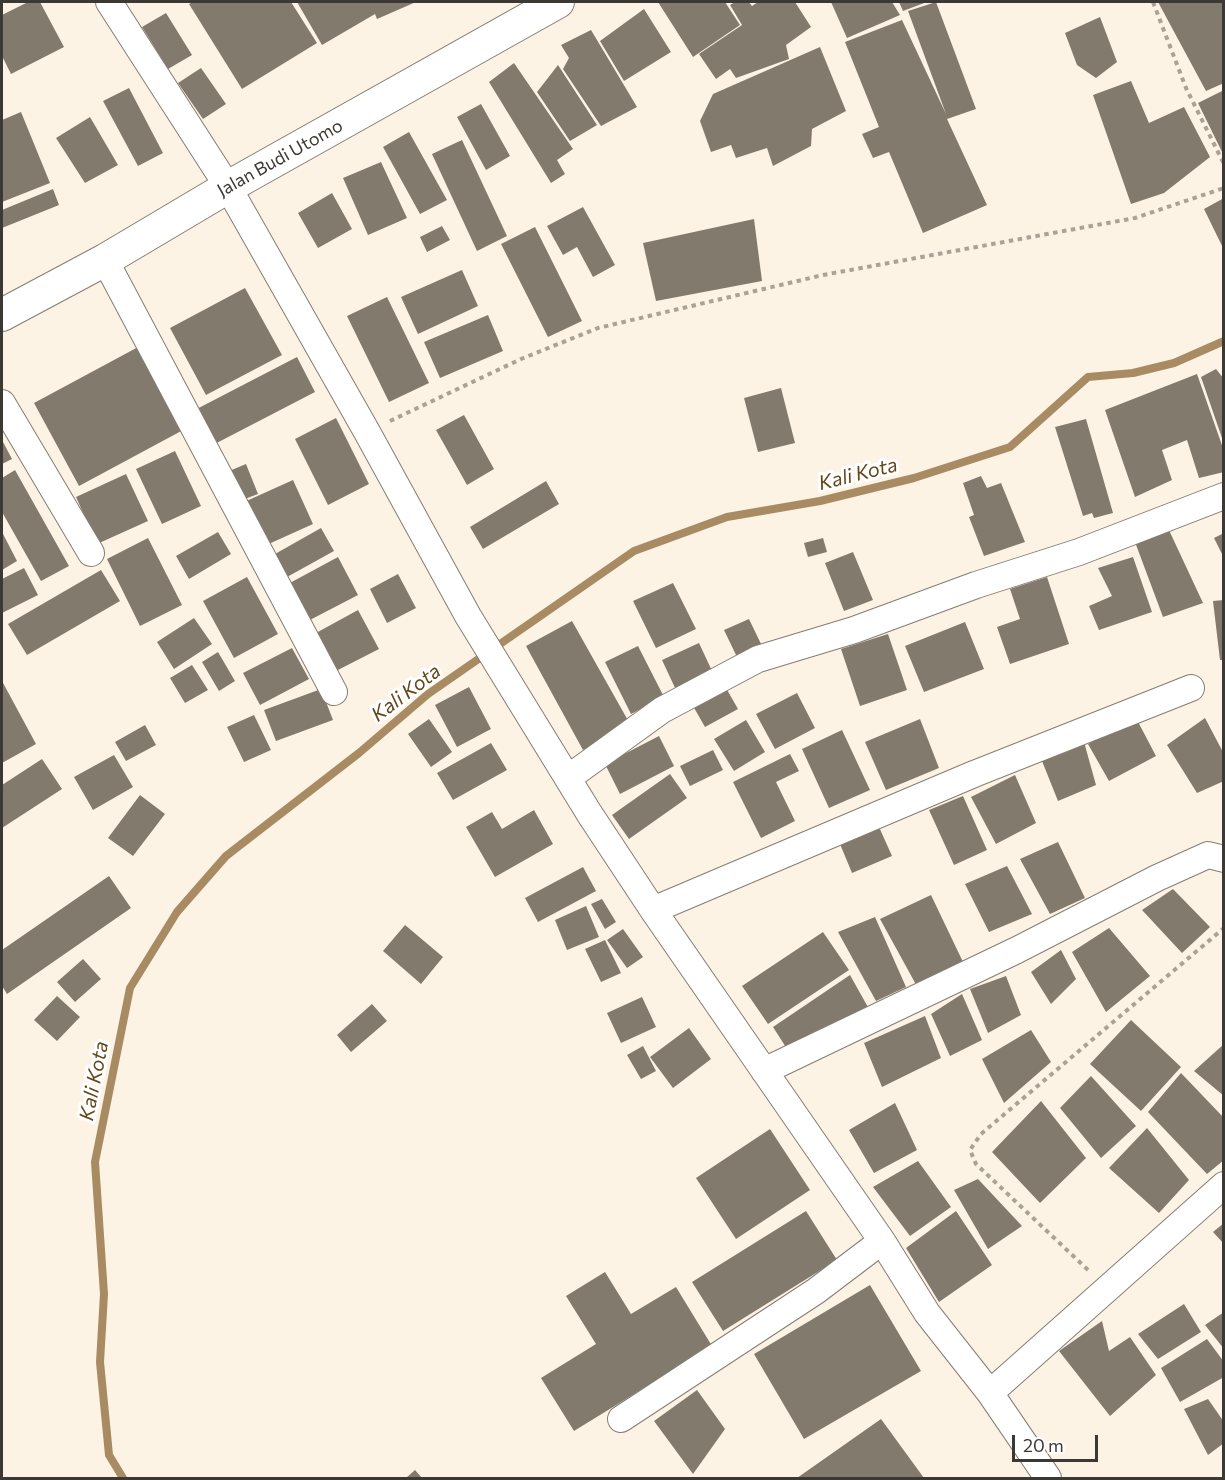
<!DOCTYPE html>
<html>
<head>
<meta charset="utf-8">
<style>
  body { margin:0 }
  #map { position:relative; width:1225px; height:1480px; overflow:hidden; background:#fcf3e5; font-family:Commissioner,sans-serif }
  canvas { display:block }
  .frame { position:absolute; inset:0; border:3px solid #3c3833; pointer-events:none }
  .scale { position:absolute; left:1012px; top:1435px; width:86px; height:27px; box-sizing:border-box; border:3px solid #3c3833; border-top:0; padding-left:8px; font-size:18px; line-height:21px; white-space:nowrap; color:#3c3833; -webkit-text-stroke:4px #fff; paint-order:stroke }
</style>
</head>
<body>
<div id="map">
<canvas width="1225" height="1480"></canvas>
<div class="frame"></div>
<div class="scale">20 m</div>
</div>
<script>
const ctx = document.querySelector('canvas').getContext('2d');
ctx.lineJoin = 'round';
function trace(path, color, width, dash) { ctx.strokeStyle = color; ctx.lineWidth = width; ctx.lineCap = dash ? 'butt' : 'round'; ctx.setLineDash(dash || []); ctx.stroke(path); }
function paint(path, color) { ctx.fillStyle = color; ctx.fill(path, 'evenodd'); }
function drawText(font, color, halo, rows, align = 'center') {
  ctx.font = font + ' Commissioner,sans-serif'; ctx.lineWidth = 6; ctx.setLineDash([]); ctx.textBaseline = 'middle'; ctx.strokeStyle = halo; ctx.fillStyle = color; for (const [text, x, y, turn = 0] of rows) {
    ctx.save(); ctx.translate(x, y); ctx.rotate((+turn || 0) * Math.PI / 180); ctx.textAlign = isNaN(turn) ? turn : align; if (halo) ctx.strokeText(text, 0, 0); ctx.fillText(text, 0, 0); ctx.restore();
  }
}
const stream = new Path2D(`
  M 123,1478 L 109,1455 L 100,1362 L 104,1294 L 95,1162 L 130,988 L 177,912 L 226,856 L 359,753 L 428,694 L 634,551 L 727,517 L 820,501 L 914,478 L 1010,447 L 1088,377 L 1133,373 L 1174,363 L 1224,341`);
const building = new Path2D(`
  M 28,2 L 40,2 L 64,47 L 11,74 L 2,56 L 2,15 Z
  M 193,2 L 291,2 L 317,43 L 242,89 L 189,4 Z
  M 297,2 L 416,2 L 377,19 L 375,14 L 322,45 Z
  M 658,2 L 725,2 L 740,25 L 693,57 Z
  M 735,2 L 749,2 L 752,6 L 758,2 L 795,2 L 811,27 L 786,45 L 789,59 L 736,78 L 730,69 L 716,79 L 699,54 L 742,25 L 730,5 Z
  M 831,2 L 892,2 L 900,15 L 847,38 Z
  M 899,2 L 927,2 L 903,11 Z
  M 936,2 L 976,109 L 947,119 L 987,205 L 923,233 L 889,152 L 873,158 L 862,134 L 879,127 L 845,42 L 902,20 L 946,114 L 908,11 Z
  M 1158,2 L 1224,2 L 1224,83 L 1206,91 Z
  M 644,9 L 671,52 L 624,81 L 600,41 Z
  M 166,13 L 192,55 L 168,69 L 142,27 Z
  M 1100,17 L 1117,62 L 1096,78 L 1077,65 L 1065,33 Z
  M 591,30 L 637,107 L 601,126 L 563,69 L 569,58 L 561,45 Z
  M 820,47 L 846,111 L 812,129 L 811,146 L 773,166 L 767,148 L 736,158 L 731,145 L 711,152 L 700,121 L 713,94 Z
  M 514,63 L 573,149 L 557,160 L 565,174 L 551,183 L 489,82 Z
  M 558,65 L 597,125 L 570,141 L 537,92 Z
  M 201,68 L 226,104 L 203,119 L 178,83 Z
  M 1131,81 L 1149,123 L 1184,107 L 1210,157 L 1164,193 L 1131,204 L 1093,95 Z
  M 129,88 L 163,153 L 138,166 L 103,101 Z
  M 1224,90 L 1224,156 L 1198,103 Z
  M 481,104 L 510,156 L 486,170 L 457,117 Z
  M 21,112 L 50,183 L 2,202 L 2,120 Z
  M 90,117 L 118,165 L 85,183 L 56,138 Z
  M 409,132 L 447,200 L 420,214 L 383,147 Z
  M 462,140 L 507,236 L 477,251 L 432,154 Z
  M 381,162 L 407,218 L 368,235 L 343,178 Z
  M 53,189 L 59,205 L 2,228 L 2,210 Z
  M 332,193 L 352,229 L 318,248 L 298,213 Z
  M 1224,198 L 1224,250 L 1204,209 Z
  M 583,207 L 615,265 L 593,277 L 577,247 L 563,255 L 547,226 Z
  M 754,219 L 762,281 L 656,301 L 643,243 Z
  M 442,226 L 450,240 L 427,252 L 420,237 Z
  M 535,227 L 582,321 L 548,337 L 501,244 Z
  M 462,270 L 478,306 L 418,334 L 401,297 Z
  M 245,288 L 282,355 L 206,395 L 170,328 Z
  M 387,297 L 429,383 L 389,402 L 347,316 Z
  M 488,315 L 503,351 L 440,378 L 424,342 Z
  M 140,346 L 185,429 L 79,486 L 34,403 Z
  M 297,357 L 315,392 L 207,448 L 189,413 Z
  M 1216,369 L 1224,379 L 1223,441 L 1201,377 Z
  M 1197,374 L 1224,451 L 1224,472 L 1199,478 L 1187,440 L 1162,450 L 1172,480 L 1135,497 L 1105,410 Z
  M 781,388 L 795,443 L 758,452 L 744,398 Z
  M 464,415 L 494,469 L 467,485 L 436,430 Z
  M 336,418 L 369,484 L 328,505 L 295,439 Z
  M 1086,419 L 1113,513 L 1094,518 L 1092,513 L 1083,516 L 1055,427 Z
  M 2,440 L 12,459 L 2,464 Z
  M 175,451 L 201,506 L 162,524 L 136,469 Z
  M 246,464 L 258,494 L 234,503 L 222,474 Z
  M 15,470 L 69,566 L 41,581 L 2,512 L 2,478 Z
  M 126,474 L 148,521 L 97,544 L 76,497 Z
  M 981,476 L 987,488 L 1001,483 L 1025,542 L 984,556 L 969,517 L 974,515 L 963,483 Z
  M 293,480 L 313,524 L 262,547 L 242,503 Z
  M 546,481 L 559,504 L 483,549 L 470,527 Z
  M 321,528 L 334,551 L 287,577 L 275,554 Z
  M 1168,528 L 1203,603 L 1163,617 L 1135,542 Z
  M 2,532 L 17,561 L 2,570 Z
  M 218,532 L 231,554 L 189,579 L 176,556 Z
  M 1224,533 L 1224,558 L 1214,538 Z
  M 148,538 L 182,605 L 140,626 L 107,559 Z
  M 823,538 L 827,552 L 808,557 L 804,543 Z
  M 853,552 L 873,600 L 844,611 L 825,563 Z
  M 338,557 L 358,595 L 308,621 L 288,584 Z
  M 1133,557 L 1152,612 L 1099,630 L 1089,606 L 1112,596 L 1098,568 Z
  M 24,568 L 38,595 L 2,613 L 2,579 Z
  M 101,570 L 120,601 L 27,655 L 8,624 Z
  M 398,574 L 416,608 L 387,623 L 370,589 Z
  M 247,577 L 278,634 L 234,658 L 203,601 Z
  M 1047,577 L 1069,644 L 1010,664 L 997,627 L 1020,619 L 1010,589 Z
  M 673,583 L 696,629 L 656,648 L 633,601 Z
  M 1224,600 L 1224,660 L 1220,660 L 1213,601 Z
  M 358,610 L 379,649 L 336,671 L 316,633 Z
  M 194,618 L 212,644 L 174,669 L 157,642 Z
  M 749,619 L 762,646 L 737,657 L 724,630 Z
  M 572,621 L 630,724 L 583,750 L 526,646 Z
  M 965,622 L 984,669 L 924,692 L 905,646 Z
  M 888,634 L 907,690 L 860,706 L 841,649 Z
  M 699,643 L 713,673 L 676,690 L 662,660 Z
  M 638,646 L 664,697 L 631,714 L 605,662 Z
  M 292,648 L 309,679 L 260,705 L 243,673 Z
  M 218,652 L 235,681 L 219,691 L 202,662 Z
  M 192,665 L 208,690 L 185,703 L 170,678 Z
  M 2,681 L 36,744 L 2,763 Z
  M 469,687 L 491,729 L 457,747 L 435,705 Z
  M 726,688 L 738,709 L 705,727 L 693,706 Z
  M 321,689 L 333,720 L 276,741 L 264,710 Z
  M 797,693 L 815,728 L 775,749 L 756,714 Z
  M 254,715 L 271,750 L 244,762 L 227,727 Z
  M 1136,718 L 1156,756 L 1109,781 L 1088,744 Z
  M 1205,718 L 1224,754 L 1224,781 L 1197,793 L 1167,745 Z
  M 429,719 L 452,752 L 431,767 L 408,734 Z
  M 920,719 L 939,768 L 886,790 L 865,742 Z
  M 746,720 L 765,752 L 734,771 L 714,739 Z
  M 145,725 L 156,745 L 126,761 L 115,742 Z
  M 842,730 L 870,790 L 829,808 L 802,749 Z
  M 659,736 L 674,766 L 620,794 L 605,764 Z
  M 1084,742 L 1096,785 L 1058,801 L 1042,761 Z
  M 491,743 L 507,770 L 453,800 L 437,773 Z
  M 713,750 L 723,770 L 690,786 L 680,766 Z
  M 790,754 L 799,771 L 776,782 L 795,821 L 761,838 L 733,782 Z
  M 114,755 L 133,787 L 93,810 L 74,777 Z
  M 42,759 L 62,789 L 2,828 L 2,785 Z
  M 670,774 L 687,798 L 629,839 L 612,815 Z
  M 1015,775 L 1036,823 L 996,844 L 971,797 Z
  M 140,795 L 165,814 L 133,856 L 108,838 Z
  M 963,796 L 987,850 L 954,865 L 929,810 Z
  M 534,810 L 553,844 L 495,877 L 466,827 L 492,812 L 502,829 Z
  M 879,827 L 892,856 L 852,873 L 840,844 Z
  M 1058,842 L 1085,898 L 1050,914 L 1020,859 Z
  M 1007,866 L 1032,914 L 989,932 L 965,884 Z
  M 583,867 L 596,891 L 538,922 L 525,898 Z
  M 109,876 L 131,908 L 7,994 L 2,986 L 2,950 Z
  M 1173,889 L 1210,927 L 1182,953 L 1142,910 Z
  M 931,895 L 963,962 L 919,990 L 880,919 Z
  M 602,899 L 616,922 L 605,929 L 591,904 Z
  M 586,906 L 599,937 L 567,950 L 555,920 Z
  M 875,917 L 906,987 L 876,1001 L 838,932 Z
  M 405,925 L 443,957 L 421,984 L 383,951 Z
  M 1109,928 L 1150,976 L 1106,1012 L 1072,952 Z
  M 623,929 L 643,957 L 627,968 L 607,940 Z
  M 823,932 L 849,970 L 768,1024 L 742,986 Z
  M 605,940 L 621,973 L 601,982 L 585,949 Z
  M 1061,950 L 1076,979 L 1051,1004 L 1031,972 Z
  M 83,959 L 101,979 L 75,1002 L 57,982 Z
  M 850,975 L 869,1009 L 789,1052 L 773,1027 Z
  M 1006,976 L 1021,1015 L 988,1033 L 970,989 Z
  M 962,994 L 982,1040 L 950,1056 L 931,1014 Z
  M 57,996 L 80,1017 L 57,1041 L 34,1020 Z
  M 642,997 L 656,1027 L 621,1043 L 607,1013 Z
  M 372,1004 L 387,1021 L 351,1052 L 337,1035 Z
  M 925,1016 L 941,1058 L 882,1087 L 864,1043 Z
  M 1131,1020 L 1181,1067 L 1141,1111 L 1090,1064 Z
  M 689,1028 L 711,1059 L 673,1088 L 650,1057 Z
  M 1031,1030 L 1051,1062 L 1004,1103 L 982,1059 Z
  M 1224,1044 L 1224,1096 L 1194,1071 Z
  M 643,1046 L 656,1071 L 641,1079 L 627,1055 Z
  M 1181,1073 L 1224,1118 L 1224,1160 L 1207,1174 L 1148,1112 Z
  M 1091,1076 L 1136,1126 L 1101,1158 L 1060,1108 Z
  M 1041,1101 L 1086,1158 L 1040,1203 L 992,1152 Z
  M 895,1103 L 917,1150 L 874,1173 L 849,1130 Z
  M 1147,1128 L 1189,1180 L 1159,1213 L 1109,1168 Z
  M 770,1129 L 810,1190 L 736,1239 L 696,1178 Z
  M 918,1161 L 951,1207 L 910,1236 L 873,1187 Z
  M 978,1179 L 1022,1226 L 988,1249 L 954,1190 Z
  M 806,1211 L 837,1260 L 723,1331 L 692,1282 Z
  M 956,1211 L 992,1265 L 939,1302 L 906,1248 Z
  M 1224,1223 L 1224,1244 L 1213,1232 Z
  M 605,1272 L 631,1314 L 676,1287 L 712,1346 L 574,1431 L 541,1378 L 596,1344 L 566,1296 Z
  M 870,1285 L 921,1371 L 804,1439 L 754,1354 Z
  M 1184,1304 L 1201,1332 L 1158,1359 L 1138,1334 Z
  M 1224,1312 L 1224,1349 L 1205,1325 Z
  M 1102,1321 L 1109,1351 L 1130,1337 L 1156,1375 L 1110,1416 L 1059,1351 Z
  M 1207,1339 L 1224,1362 L 1224,1377 L 1180,1402 L 1161,1368 Z
  M 697,1390 L 725,1429 L 693,1474 L 654,1421 Z
  M 1208,1399 L 1224,1422 L 1224,1443 L 1208,1455 L 1184,1409 Z
  M 881,1419 L 924,1478 L 797,1478 Z
  M 415,1470 L 422,1478 L 406,1478 Z`);
const path = new Path2D(`
  M 1153,2 L 1186,88 L 1224,164
  M 390,421 L 521,359 L 598,328 L 823,275 L 1135,218 L 1224,188
  M 1088,1270 L 976,1164 L 970,1150 L 981,1134 L 1224,928`);
const minor = new Path2D(`
  M 109,2 L 228,187 L 367,432 L 468,616 L 589,813 L 653,910 L 882,1241 L 927,1313 L 990,1393 L 1048,1478
  M 105,260 L 334,692
  M 2,403 L 91,553
  M 568,778 L 662,710 L 758,659 L 854,630 L 976,585 L 1079,552 L 1224,496
  M 653,910 L 974,774 L 1191,688
  M 764,1071 L 1017,950 L 1157,878 L 1208,855 L 1224,859
  M 990,1393 L 1224,1185
  M 621,1419 L 816,1291 L 882,1241`);
const tertiary = new Path2D(`
  M 2,315 L 105,260 L 228,187 L 558,2`);
const streetNames = [
  ["Jalan Budi Utomo",280,158,-29]
];
const waterNames = [
  ["Kali Kota",858,474,-14],
  ["Kali Kota",406,693,-37],
  ["Kali Kota",94,1081,-79]
];
trace(stream, '#a88b62', 8);
paint(building, '#837a6e');
trace(minor, '#867d71', 28);
trace(tertiary, '#867d71', 34);
trace(path, '#a8a297', 4, [4.5, 4.5]);
trace(minor, '#fff', 26);
trace(tertiary, '#fff', 32);
drawText('18px', '#3c3833', '#fff', streetNames);
drawText('italic 20px', '#62471b', '#fff', waterNames);
</script>
</body>
</html>
